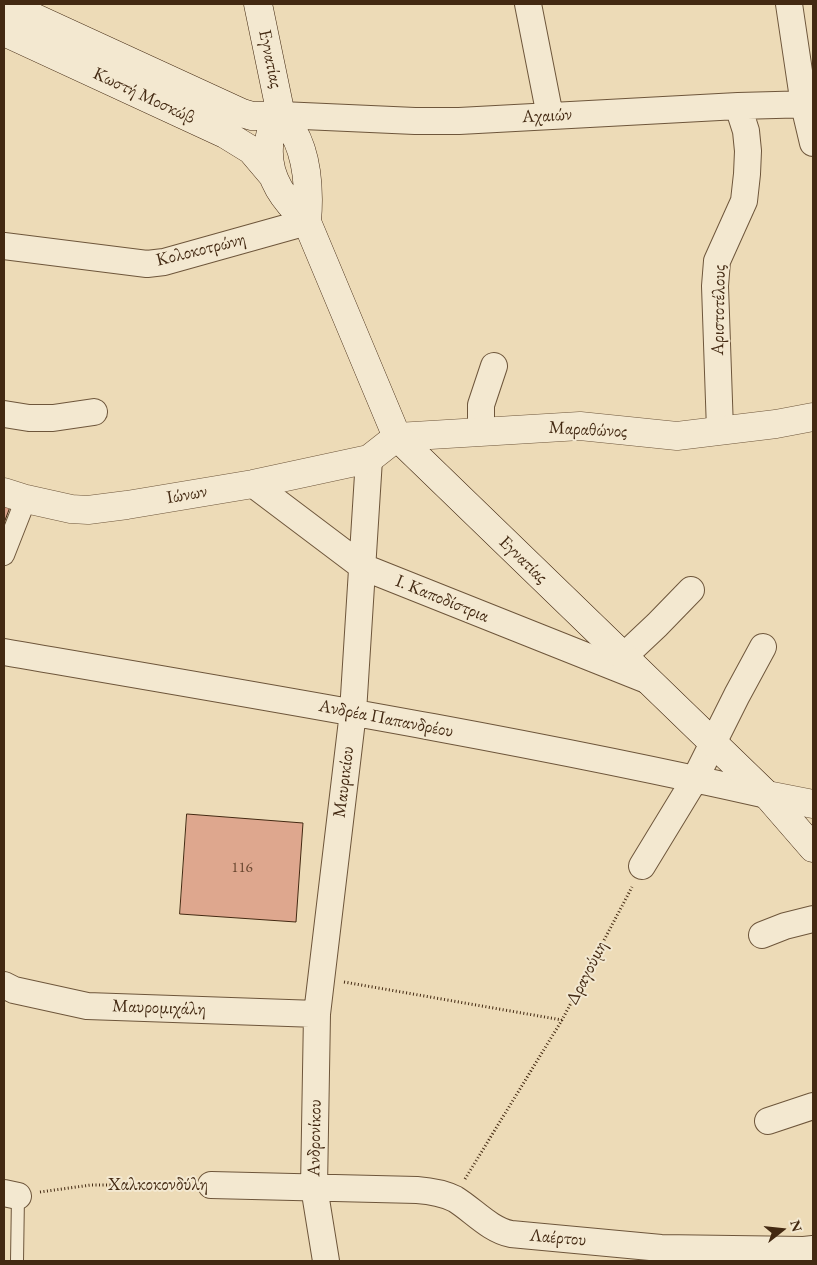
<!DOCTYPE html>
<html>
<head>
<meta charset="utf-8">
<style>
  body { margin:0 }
  #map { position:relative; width:817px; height:1265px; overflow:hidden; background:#eddbb7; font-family:"EB Garamond",serif }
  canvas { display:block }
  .frame { position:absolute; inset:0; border:5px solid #432912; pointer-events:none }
  .north { position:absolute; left:757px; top:1205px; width:50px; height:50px; -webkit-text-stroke:4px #f3e8d0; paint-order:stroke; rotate:74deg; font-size:14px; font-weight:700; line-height:20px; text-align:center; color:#432912 }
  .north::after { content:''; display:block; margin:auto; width:18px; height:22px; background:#432912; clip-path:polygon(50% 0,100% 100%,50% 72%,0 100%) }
</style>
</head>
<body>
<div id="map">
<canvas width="817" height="1265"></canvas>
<div class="frame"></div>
<div class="north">N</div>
</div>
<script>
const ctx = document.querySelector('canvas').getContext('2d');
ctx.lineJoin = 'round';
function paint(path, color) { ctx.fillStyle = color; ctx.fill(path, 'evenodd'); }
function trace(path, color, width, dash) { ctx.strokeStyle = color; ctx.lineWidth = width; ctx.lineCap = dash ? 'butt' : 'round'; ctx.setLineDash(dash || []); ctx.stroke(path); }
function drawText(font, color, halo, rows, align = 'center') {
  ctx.font = font + ' "EB Garamond",serif'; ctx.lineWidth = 4; ctx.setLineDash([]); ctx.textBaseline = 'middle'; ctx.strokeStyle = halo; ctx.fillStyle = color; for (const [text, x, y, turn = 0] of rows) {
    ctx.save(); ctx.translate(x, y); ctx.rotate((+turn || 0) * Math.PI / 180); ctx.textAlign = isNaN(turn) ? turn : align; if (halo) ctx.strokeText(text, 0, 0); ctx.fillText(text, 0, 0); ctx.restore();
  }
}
const building = new Path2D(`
  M 4,505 L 10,507 L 4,523 Z
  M 187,814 L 303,823 L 296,922 L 180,914 Z`);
const path = new Path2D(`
  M 344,982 L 562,1020
  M 465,1179 L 562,1020 L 632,887
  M 40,1192 L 91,1185 L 188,1185`);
const service = new Path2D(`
  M 17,1261 L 18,1196`);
const pedestrian = new Path2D(`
  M 4,555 L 26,499`);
const minor = new Path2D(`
  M 528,4 L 550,116
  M 789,4 L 804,105 L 813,143
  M 281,115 L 415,121 L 459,121 L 738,106 L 813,104
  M 4,246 L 147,264 L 164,262 L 307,222
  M 4,414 L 29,418 L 53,418 L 94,412
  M 720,430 L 715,286 L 717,261 L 744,201 L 747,174 L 748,151 L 746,131 L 738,106
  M 481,431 L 481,405 L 494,366
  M 253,484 L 363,567 L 649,681
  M 4,652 C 259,696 515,738 767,795
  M 623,657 L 657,625 L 691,590
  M 642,866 L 695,779 L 737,695 L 763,647
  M 762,935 L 785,926 L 813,919
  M 4,985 L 14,990 L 87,1006 L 317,1014
  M 768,1121 L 813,1106
  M 211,1185 L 417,1190 C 430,1191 443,1193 455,1199 C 473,1210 490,1230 511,1234 L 661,1248 L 804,1250 L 813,1249
  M 4,1193 L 18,1196
  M 326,1261 L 314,1187 L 317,1014 L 353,712 L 369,459`);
const tertiary = new Path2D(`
  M 4,492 L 26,499 L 71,509 L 88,510 L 127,505 L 253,484 L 369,459 L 397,437 L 580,426 L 677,436 L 776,424 L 813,417
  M 767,795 L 813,804`);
const secondary = new Path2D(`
  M 5,4 L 242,113 L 252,116 L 281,115
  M 258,4 L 281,115
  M 4,32 L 225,134 L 251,150 L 273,176
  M 281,115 C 279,119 275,123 272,128 C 270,134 269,141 269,147 C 267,179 285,201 307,222 L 397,437 L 767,795 L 813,848
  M 281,115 C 308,143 310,186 307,222`);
const numberNames = [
  ["116",242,868]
];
const streetNames = [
  ["Εγνατίας",270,59,78],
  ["Κωστή Μοσκώβ",144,96,25],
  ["Αχαιών",547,116,-3],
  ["Κολοκοτρώνη",201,250,-14],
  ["Αριστοτέλους",719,310,-89],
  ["Μαραθώνος",588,430,3],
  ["Ιώνων",187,495,-10],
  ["Εγνατίας",523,560,44],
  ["Ι. Καποδίστρια",442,599,22],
  ["Ανδρέα Παπανδρέου",386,719,11],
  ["Μαυρικίου",344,782,-83],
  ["Δραγούμη",587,973,-63],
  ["Μαυρομιχάλη",159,1008,2],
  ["Ανδρονίκου",315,1138,-89],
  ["Χαλκοκονδύλη",158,1185],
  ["Λαέρτου",558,1238,5]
];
paint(building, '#dea78e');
trace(building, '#432912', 1);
trace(service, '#6e563b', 14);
trace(pedestrian, '#6e563b', 22);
trace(minor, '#6e563b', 28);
trace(tertiary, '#6e563b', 29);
trace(secondary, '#432912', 29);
trace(path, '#432912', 3, [1, 2.5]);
trace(service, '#f3e8d0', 12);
trace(pedestrian, '#f3e8d0', 20);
trace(minor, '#f3e8d0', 26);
trace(tertiary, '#f3e8d0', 28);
trace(secondary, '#f3e8d0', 28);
drawText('15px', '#6a4831', null, numberNames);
drawText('18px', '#432912', '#f3e8d0', streetNames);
</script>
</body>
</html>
